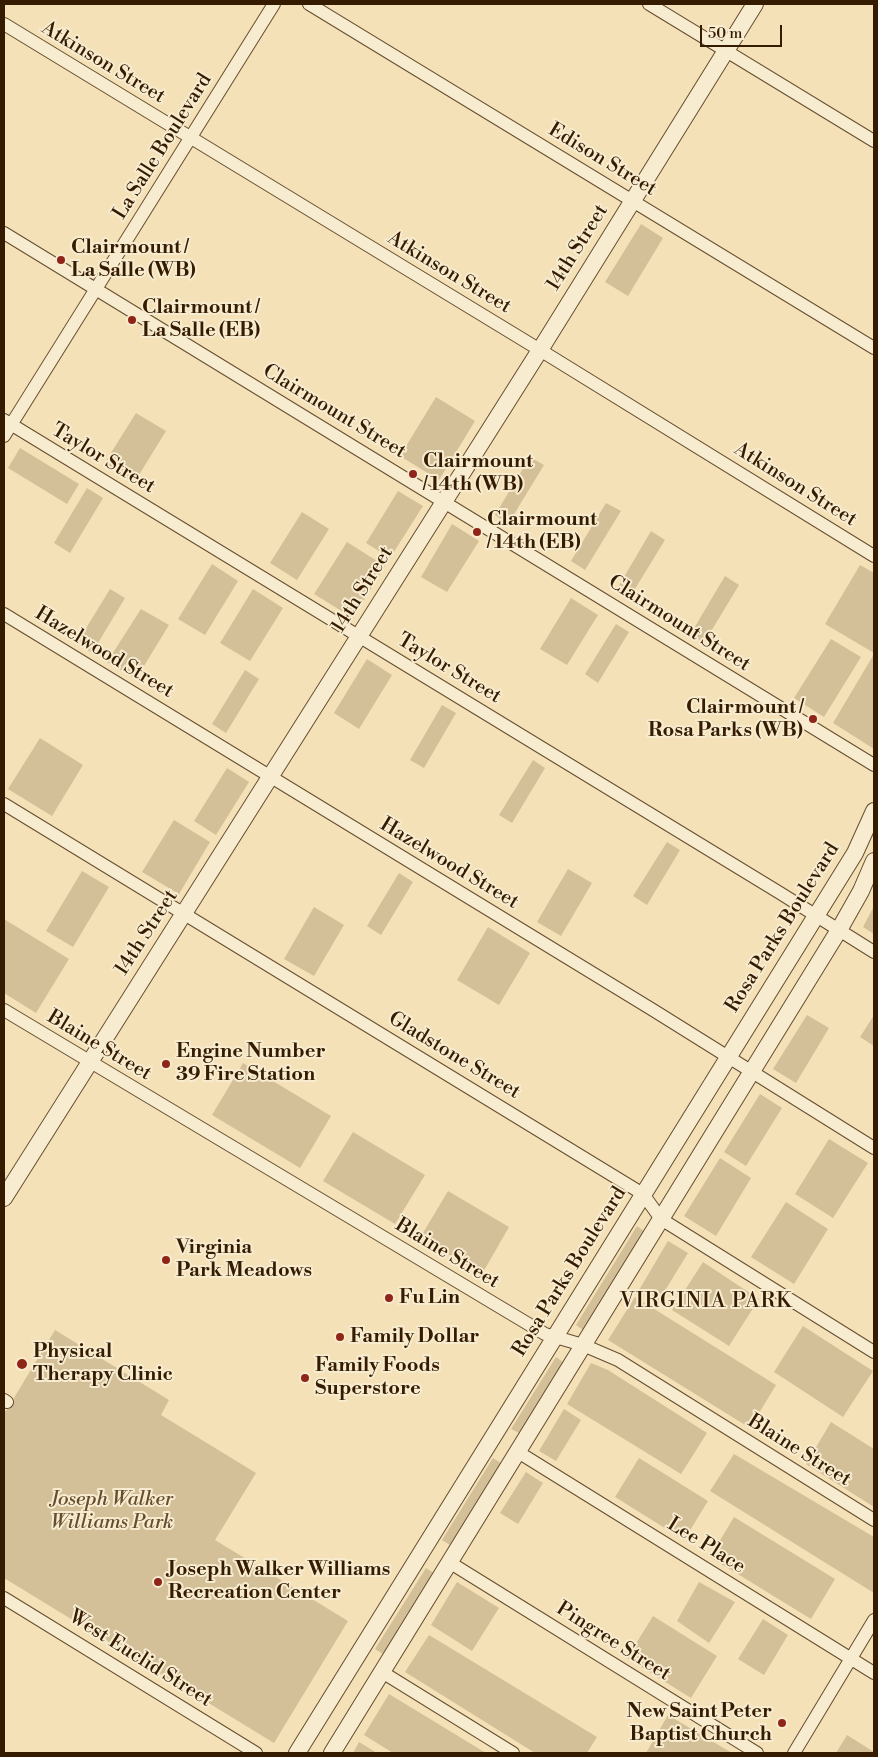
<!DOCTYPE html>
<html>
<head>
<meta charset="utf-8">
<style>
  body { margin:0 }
  #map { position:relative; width:878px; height:1757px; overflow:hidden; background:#f4e1b7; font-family:"Libre Bodoni",serif }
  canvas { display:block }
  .frame { position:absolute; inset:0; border:5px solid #351c00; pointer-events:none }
  .scale { position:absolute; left:700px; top:25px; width:82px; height:22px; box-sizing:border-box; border:2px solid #351c00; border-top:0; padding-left:6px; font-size:15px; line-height:18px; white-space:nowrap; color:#351c00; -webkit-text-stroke:4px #f8ecd0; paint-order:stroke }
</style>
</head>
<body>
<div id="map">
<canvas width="878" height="1757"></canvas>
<div class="frame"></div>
<div class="scale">50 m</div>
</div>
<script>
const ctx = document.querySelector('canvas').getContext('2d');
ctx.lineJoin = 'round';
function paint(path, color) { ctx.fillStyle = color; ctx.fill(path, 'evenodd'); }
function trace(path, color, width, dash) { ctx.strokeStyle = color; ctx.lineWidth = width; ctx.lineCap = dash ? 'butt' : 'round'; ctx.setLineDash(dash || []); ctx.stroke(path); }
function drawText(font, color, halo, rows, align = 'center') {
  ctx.font = font + ' "Libre Bodoni",serif'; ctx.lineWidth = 4; ctx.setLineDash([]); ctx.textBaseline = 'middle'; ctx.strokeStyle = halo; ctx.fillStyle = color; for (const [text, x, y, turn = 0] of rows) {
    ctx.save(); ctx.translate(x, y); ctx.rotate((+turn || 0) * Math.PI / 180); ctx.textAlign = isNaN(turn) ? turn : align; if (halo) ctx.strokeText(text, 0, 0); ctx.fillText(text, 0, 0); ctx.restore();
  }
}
const green = new Path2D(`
  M 641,224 L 663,238 L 628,296 L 605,282 Z
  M 436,397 L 475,421 L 439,480 L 400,456 Z
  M 136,413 L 166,431 L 134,483 L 104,464 Z
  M 20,448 L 79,484 L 67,504 L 8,468 Z
  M 530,457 L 544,465 L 508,524 L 495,515 Z
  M 87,488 L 103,498 L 70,553 L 54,543 Z
  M 398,491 L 423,506 L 390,558 L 366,543 Z
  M 606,503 L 621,511 L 585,570 L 571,561 Z
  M 302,512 L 329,529 L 297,580 L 270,563 Z
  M 452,524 L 479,541 L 447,592 L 421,577 Z
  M 651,531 L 665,540 L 630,597 L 617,589 Z
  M 347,542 L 385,566 L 353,618 L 314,594 Z
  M 212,564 L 238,581 L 205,635 L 178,619 Z
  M 860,565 L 874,573 L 874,653 L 825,624 Z
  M 725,576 L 739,585 L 704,643 L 690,635 Z
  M 110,589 L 125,598 L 92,653 L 77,643 Z
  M 253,589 L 283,608 L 250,661 L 220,643 Z
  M 571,598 L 598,615 L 567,665 L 540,649 Z
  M 141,609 L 169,625 L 136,679 L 107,662 Z
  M 616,624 L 629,632 L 598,683 L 585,674 Z
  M 831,639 L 861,657 L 824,717 L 794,698 Z
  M 874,654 L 874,749 L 833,723 Z
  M 367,659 L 392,675 L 359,729 L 334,713 Z
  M 245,670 L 259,679 L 226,733 L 212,724 Z
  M 442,705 L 456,713 L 424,768 L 410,760 Z
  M 40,738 L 83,765 L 52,816 L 8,789 Z
  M 533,760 L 545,768 L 512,823 L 499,815 Z
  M 227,768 L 249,782 L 216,835 L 194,821 Z
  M 174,820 L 210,842 L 179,894 L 142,872 Z
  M 667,842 L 680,850 L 647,905 L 633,896 Z
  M 568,869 L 592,883 L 561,936 L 537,922 Z
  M 82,871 L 109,887 L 73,947 L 46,931 Z
  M 399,873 L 413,882 L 381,935 L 367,926 Z
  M 874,906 L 874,934 L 863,927 Z
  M 314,907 L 344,925 L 314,976 L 284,959 Z
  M 4,919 L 69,959 L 36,1013 L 4,993 Z
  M 488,927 L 530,953 L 499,1005 L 457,980 Z
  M 807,1015 L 829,1028 L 796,1083 L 773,1069 Z
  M 874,1015 L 874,1046 L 860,1037 Z
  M 243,1063 L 331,1116 L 300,1168 L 212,1115 Z
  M 760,1094 L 782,1108 L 746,1166 L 724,1152 Z
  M 353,1132 L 425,1175 L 395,1224 L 323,1181 Z
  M 829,1139 L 868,1163 L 833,1218 L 795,1194 Z
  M 720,1158 L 751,1178 L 716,1236 L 684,1216 Z
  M 448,1191 L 509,1227 L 482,1274 L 420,1238 Z
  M 786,1202 L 828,1229 L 794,1284 L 751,1257 Z
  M 637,1226 L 644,1231 L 583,1330 L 576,1325 Z
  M 668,1241 L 688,1253 L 658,1302 L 639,1290 Z
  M 703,1262 L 759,1299 L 729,1346 L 672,1310 Z
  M 635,1297 L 776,1385 L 750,1428 L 608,1340 Z
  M 803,1326 L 873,1371 L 843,1417 L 774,1372 Z
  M 55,1330 L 169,1400 L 161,1415 L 256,1473 L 215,1540 L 348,1621 L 274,1743 L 4,1578 L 4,1410 L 6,1411 Z
  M 556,1357 L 563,1362 L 519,1433 L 511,1429 Z
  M 591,1363 L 608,1370 L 707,1433 L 681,1474 L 567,1404 Z
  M 564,1409 L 581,1420 L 556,1461 L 539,1451 Z
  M 831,1422 L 874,1449 L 874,1507 L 806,1464 Z
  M 734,1454 L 874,1537 L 874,1593 L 710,1491 Z
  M 493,1458 L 501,1463 L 450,1545 L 442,1540 Z
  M 639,1458 L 708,1501 L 684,1540 L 615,1497 Z
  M 526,1472 L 543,1483 L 518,1524 L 500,1513 Z
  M 734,1517 L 835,1579 L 811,1619 L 710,1557 Z
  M 426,1568 L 434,1573 L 383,1654 L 375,1649 Z
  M 457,1582 L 499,1608 L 472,1651 L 431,1625 Z
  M 699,1582 L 735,1602 L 709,1643 L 677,1621 Z
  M 653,1616 L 717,1656 L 691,1698 L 627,1658 Z
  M 763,1619 L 788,1635 L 764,1675 L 738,1659 Z
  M 429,1635 L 597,1737 L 587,1753 L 535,1753 L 405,1672 Z
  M 389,1694 L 486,1753 L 393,1753 L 364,1735 Z
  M 668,1715 L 732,1753 L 646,1753 Z
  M 847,1735 L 874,1752 L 874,1753 L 836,1753 Z
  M 359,1742 L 377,1753 L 353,1753 Z`);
const minor = new Path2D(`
  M 309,4 L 874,348
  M 649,4 L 874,141
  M 4,24 L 540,350 L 874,556
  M 4,233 L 874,765
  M 4,420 L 780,893 L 874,952
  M 4,436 L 274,4
  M 4,614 L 653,1010 L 874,1148
  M 4,804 L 643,1194 L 661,1219 L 874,1352
  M 4,1010 L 545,1334 L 583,1345 L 618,1360 L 874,1520
  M 4,1400 L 7,1402
  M 518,1452 L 874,1673
  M 449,1562 L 757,1753
  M 4,1598 L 256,1753
  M 382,1672 L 513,1753
  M 794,1753 L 874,1620`);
const tertiary = new Path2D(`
  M 4,1198 L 540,350 L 755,4
  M 297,1753 L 855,853 L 874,811
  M 332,1753 L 839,930 L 861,891 L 874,861`);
const markers = [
  [61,260,5,"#8f2418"],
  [132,320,5,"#8f2418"],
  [413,474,5,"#8f2418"],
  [477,532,5,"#8f2418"],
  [813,719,5,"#8f2418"],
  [166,1064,5,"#8f2418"],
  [166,1260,5,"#8f2418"],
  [389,1298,5,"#8f2418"],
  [340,1337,5,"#8f2418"],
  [22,1364,6,"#8f2418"],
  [305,1378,5,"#8f2418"],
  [158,1582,5,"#8f2418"],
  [782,1723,5,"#8f2418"]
];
const streetNames = [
  ["Atkinson Street",103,63,31],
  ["La Salle Boulevard",163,147,-58],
  ["Edison Street",602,160,31],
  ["14th Street",578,248,-58],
  ["Atkinson Street",449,273,31],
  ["Clairmount Street",334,412,31],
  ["Taylor Street",103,459,31],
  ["Atkinson Street",795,485,32],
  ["14th Street",363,590,-58],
  ["Clairmount Street",679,624,32],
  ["Hazelwood Street",104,653,31],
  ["Taylor Street",449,669,31],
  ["Hazelwood Street",449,864,31],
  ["Rosa Parks Boulevard",783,928,-58],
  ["14th Street",147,933,-57],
  ["Blaine Street",99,1046,31],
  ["Gladstone Street",454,1056,31],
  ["Blaine Street",447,1254,31],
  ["Rosa Parks Boulevard",570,1272,-58],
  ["Blaine Street",799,1451,32],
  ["Lee Place",706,1546,32],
  ["Pingree Street",613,1642,32],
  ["West Euclid Street",140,1659,32]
];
const poiNames = [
  ["Clairmount /",71,248],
  ["La Salle (WB)",71,271],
  ["Clairmount /",142,308],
  ["La Salle (EB)",142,331],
  ["Clairmount",423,462],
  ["/ 14th (WB)",423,485],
  ["Clairmount",487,520],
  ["/ 14th (EB)",487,543],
  ["Clairmount /",803,708,"right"],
  ["Rosa Parks (WB)",803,731,"right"],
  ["Engine Number",176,1052],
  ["39 Fire Station",176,1075],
  ["Virginia",176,1248],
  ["Park Meadows",176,1271],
  ["Fu Lin",399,1298],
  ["Family Dollar",350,1337],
  ["Physical",33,1352],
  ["Therapy Clinic",33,1375],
  ["Family Foods",315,1366],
  ["Superstore",315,1389],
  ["Joseph Walker Williams",168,1570],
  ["Recreation Center",168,1593],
  ["New Saint Peter",772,1712,"right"],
  ["Baptist Church",772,1735,"right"]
];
const parkNames = [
  ["Joseph Walker",112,1500],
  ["Williams Park",112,1523]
];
const neighbourhoodNames = [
  ["VIRGINIA PARK",706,1302]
];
paint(green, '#d4c098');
trace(minor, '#654d2e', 14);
trace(tertiary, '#654d2e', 18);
trace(minor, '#f8ecd0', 12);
trace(tertiary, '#f8ecd0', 16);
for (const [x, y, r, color] of markers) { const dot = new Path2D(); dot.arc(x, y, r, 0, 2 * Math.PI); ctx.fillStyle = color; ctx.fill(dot); trace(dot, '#f8ecd0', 2); }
drawText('20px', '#351c00', '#f8ecd0', streetNames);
drawText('bold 20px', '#351c00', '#f8ecd0', poiNames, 'left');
drawText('italic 20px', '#654d2e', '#f8ecd0', parkNames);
ctx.letterSpacing = '1px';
drawText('21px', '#351c00', '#f8ecd0', neighbourhoodNames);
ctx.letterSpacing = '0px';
</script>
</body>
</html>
